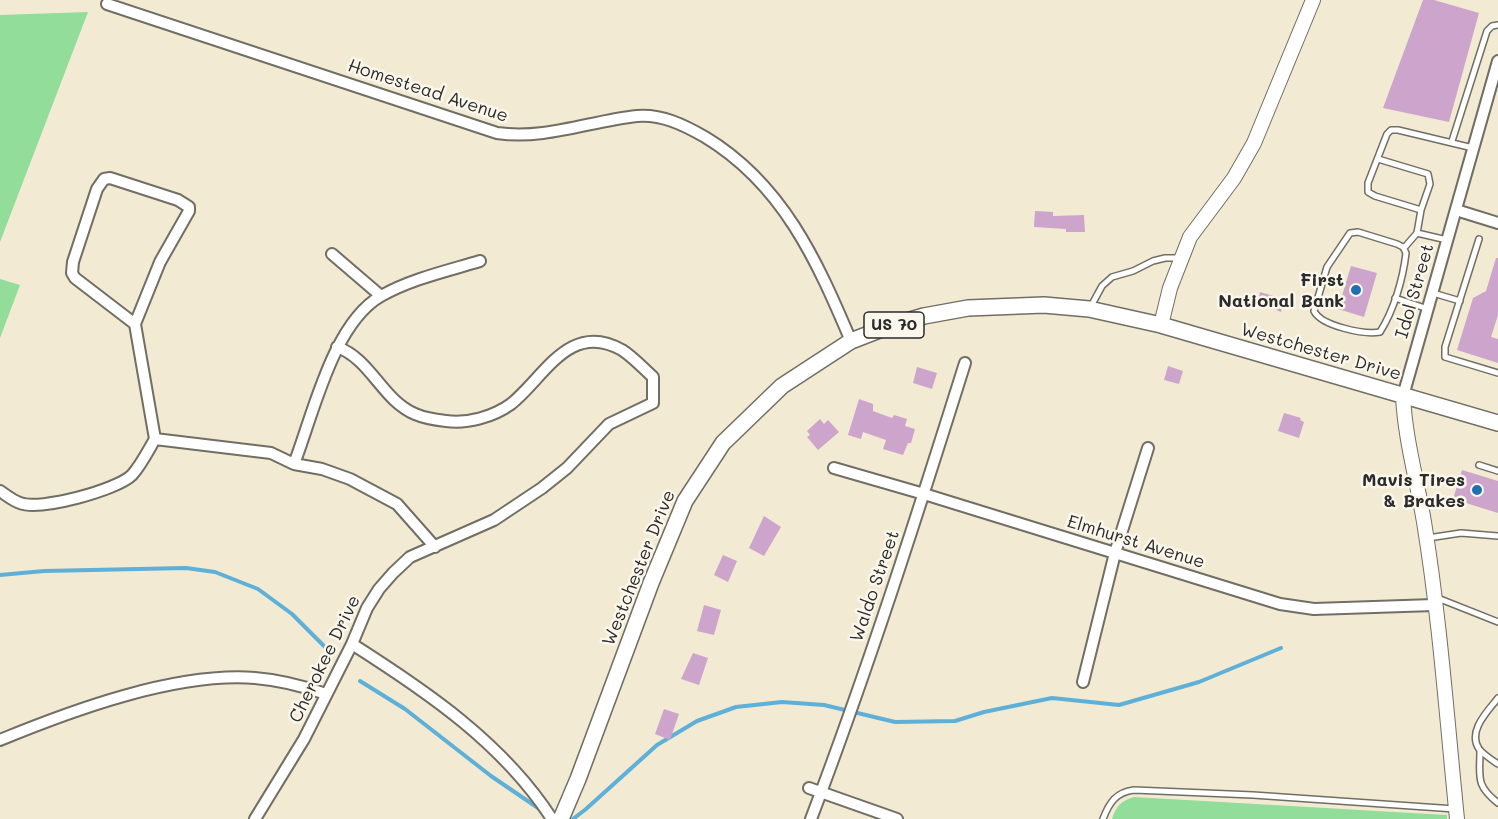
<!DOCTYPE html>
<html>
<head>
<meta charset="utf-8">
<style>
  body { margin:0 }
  canvas { display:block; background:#f2ead2 }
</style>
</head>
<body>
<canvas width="1498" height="819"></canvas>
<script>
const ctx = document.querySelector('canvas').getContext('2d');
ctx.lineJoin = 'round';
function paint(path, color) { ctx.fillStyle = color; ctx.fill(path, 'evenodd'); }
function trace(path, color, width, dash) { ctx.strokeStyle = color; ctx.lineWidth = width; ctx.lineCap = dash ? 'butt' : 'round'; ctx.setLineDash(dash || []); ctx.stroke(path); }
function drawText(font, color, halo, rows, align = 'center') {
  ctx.font = font + ' Mali,sans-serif'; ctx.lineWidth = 5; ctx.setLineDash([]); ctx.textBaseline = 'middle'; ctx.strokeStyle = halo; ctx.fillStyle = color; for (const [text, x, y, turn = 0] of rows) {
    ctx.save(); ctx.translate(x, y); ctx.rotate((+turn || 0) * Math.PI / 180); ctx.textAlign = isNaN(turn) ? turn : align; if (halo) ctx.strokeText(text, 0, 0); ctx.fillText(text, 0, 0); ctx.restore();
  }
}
const green = new Path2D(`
  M 88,12 L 0,242 L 0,15 Z
  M 0,279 L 20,285 L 0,338 Z
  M 1134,797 L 1447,815 L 1447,819 L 1112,819 C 1116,806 1121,801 1134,797 Z`);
const stream = new Path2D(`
  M 0,575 L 44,571 L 186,568 L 215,572 L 258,589 L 292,614 L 325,647
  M 360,681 L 405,709 L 491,776 L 541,810
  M 573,819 L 586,809 L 657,745 L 697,721 L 736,707 L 782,702 L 824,705 L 895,722 L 955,721 L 984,712 L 1052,698 L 1119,705 L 1199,682 L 1281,648`);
const building = new Path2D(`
  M 1423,0 L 1434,0 L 1479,13 L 1449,122 L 1383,108 Z
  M 1035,211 L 1053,212 L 1053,216 L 1084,215 L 1085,232 L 1066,232 L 1066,229 L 1034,227 Z
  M 1496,258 L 1498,258 L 1498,315 L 1491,337 L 1498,339 L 1498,363 L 1457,350 L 1473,298 L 1486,291 Z
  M 1351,266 L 1377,273 L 1364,317 L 1338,309 Z
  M 1260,292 L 1284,299 L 1281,312 L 1258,302 Z
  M 1168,366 L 1183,371 L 1179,384 L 1164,380 Z
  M 917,367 L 937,373 L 932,389 L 913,383 Z
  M 859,399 L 873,404 L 873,411 L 892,418 L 894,415 L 907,419 L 905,426 L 915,429 L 911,443 L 908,443 L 903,455 L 883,449 L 886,440 L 863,432 L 861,439 L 848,435 Z
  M 1284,413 L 1301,418 L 1300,420 L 1304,422 L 1299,438 L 1278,431 Z
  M 820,419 L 824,424 L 828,420 L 839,432 L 818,450 L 807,437 L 810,435 L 807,431 Z
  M 1462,470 L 1498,481 L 1498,513 L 1453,499 Z
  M 764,516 L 781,527 L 764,556 L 749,548 Z
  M 723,555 L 737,561 L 728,582 L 714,575 Z
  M 704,605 L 721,610 L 714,635 L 697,631 Z
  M 693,653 L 708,658 L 699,685 L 681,679 Z
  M 664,709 L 679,714 L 670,740 L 655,734 Z`);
const lane = new Path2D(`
  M 1452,141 L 1487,31 L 1492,26 L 1498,25
  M 1378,159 L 1428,174 L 1430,184 L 1421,210
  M 1358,232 L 1397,244 L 1403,247 L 1406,253 C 1403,279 1394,310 1380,332 C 1365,335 1321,326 1314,311 L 1327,267 L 1350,233 Z
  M 1417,233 L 1447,240
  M 1479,239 L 1445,347 L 1445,357 L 1498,373
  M 1404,248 L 1417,233 L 1421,210 L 1375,196 L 1368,192 L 1368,183 L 1387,134 L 1391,130 L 1398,130 L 1473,148
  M 1433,293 L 1460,301
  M 1395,298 L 1428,309
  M 1090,308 L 1102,286 L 1112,277 L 1133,271 L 1153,261 L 1165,258 L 1180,258
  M 1479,465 L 1498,471
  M 1428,538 L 1461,533 L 1498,536
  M 1435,597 L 1498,622
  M 1498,698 C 1488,711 1467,731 1479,749 C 1484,755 1492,760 1498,764
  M 1480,750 C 1480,777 1475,785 1498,803
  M 1103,819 C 1109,803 1116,792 1134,790 L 1253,795 L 1455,809`);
const street = new Path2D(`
  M 107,4 L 497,133 C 545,140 590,121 637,116 C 662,114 684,125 705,137 C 783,184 817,261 851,341
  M 1456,210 L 1498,223
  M 332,254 L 381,296
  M 1403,396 L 1498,61
  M 155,439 L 271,453 L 294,464 L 322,469 L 350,479 L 397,504 L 435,547
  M 294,464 C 313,415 333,323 381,296 C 411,279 447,271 480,261
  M 834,468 L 924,494 L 1280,604 L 1314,609 L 1434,605
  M 0,491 C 6,495 13,501 20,503 C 40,511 117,490 132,475 C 141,465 148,451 155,439 L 135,324 L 160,262 L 189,211 L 189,207 L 178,200 L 110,178 L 104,179 L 97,189 L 73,262 L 72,273 L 75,278 L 135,324
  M 352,644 C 426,691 503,743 552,819
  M 1083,682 L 1115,553 L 1148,448
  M 0,740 C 73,710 176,672 255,678 C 280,680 303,686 326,694
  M 809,788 L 897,819
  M 255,819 L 304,739 L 352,644 L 367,608 L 379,589 L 393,573 L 410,557 L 494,520 L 542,488 L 567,468 L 609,424 L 653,403 L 653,377 C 643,368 633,357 622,350 C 569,320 544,378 511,404 C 493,417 467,424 446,421 C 437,420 424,418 415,414 C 382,400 371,359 337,347
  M 811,819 C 868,669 917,516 965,363`);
const secondary = new Path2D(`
  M 1161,325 L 1170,288 L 1190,237 L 1234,178 L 1254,143 L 1313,0
  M 1403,396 C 1405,439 1417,480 1424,522 C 1440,620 1447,720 1457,819`);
const primary = new Path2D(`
  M 561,819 L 578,779 L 651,583 L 685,501 L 723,443 L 782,386 L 851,341 L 887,327 L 924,316 L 968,308 L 1044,305 L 1089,309 L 1161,325 L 1498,423`);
const markers = [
  [1356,290,6,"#1f6fb2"],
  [1477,490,6,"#1f6fb2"]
];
const shields = [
  [894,325,60]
];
const shieldNames = [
  ["US 70",894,325]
];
const streetNames = [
  ["Homestead Avenue",428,91,18],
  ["Idol Street",1415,291,-74],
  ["Westchester Drive",1321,352,16],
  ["Elmhurst Avenue",1136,542,17],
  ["Westchester Drive",639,568,-68],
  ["Waldo Street",875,586,-71],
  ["Cherokee Drive",325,659,-64]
];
const poiNames = [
  ["First",1344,280],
  ["National Bank",1344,301],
  ["Mavis Tires",1465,480],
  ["& Brakes",1465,501]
];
paint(green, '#92dd9a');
trace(stream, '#5eb0d9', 4);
paint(building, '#cda4cc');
trace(lane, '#716e65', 8);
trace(street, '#716e65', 14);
trace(secondary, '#716e65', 16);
trace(primary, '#716e65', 18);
trace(lane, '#fff', 5);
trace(street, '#fff', 10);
trace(secondary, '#fff', 14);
trace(primary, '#fff', 15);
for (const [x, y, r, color] of markers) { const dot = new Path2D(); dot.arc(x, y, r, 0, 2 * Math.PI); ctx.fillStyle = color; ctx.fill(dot); trace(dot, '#fbf7ec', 2); }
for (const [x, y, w] of shields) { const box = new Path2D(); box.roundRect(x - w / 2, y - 13, w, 26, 4.5); ctx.fillStyle = '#fbf7ec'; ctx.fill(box); trace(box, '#2b2b2b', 1.5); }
drawText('bold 16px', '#2b2b2b', null, shieldNames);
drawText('18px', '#2b2b2b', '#fbf7ec', streetNames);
drawText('bold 18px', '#2b2b2b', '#fbf7ec', poiNames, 'right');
</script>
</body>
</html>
